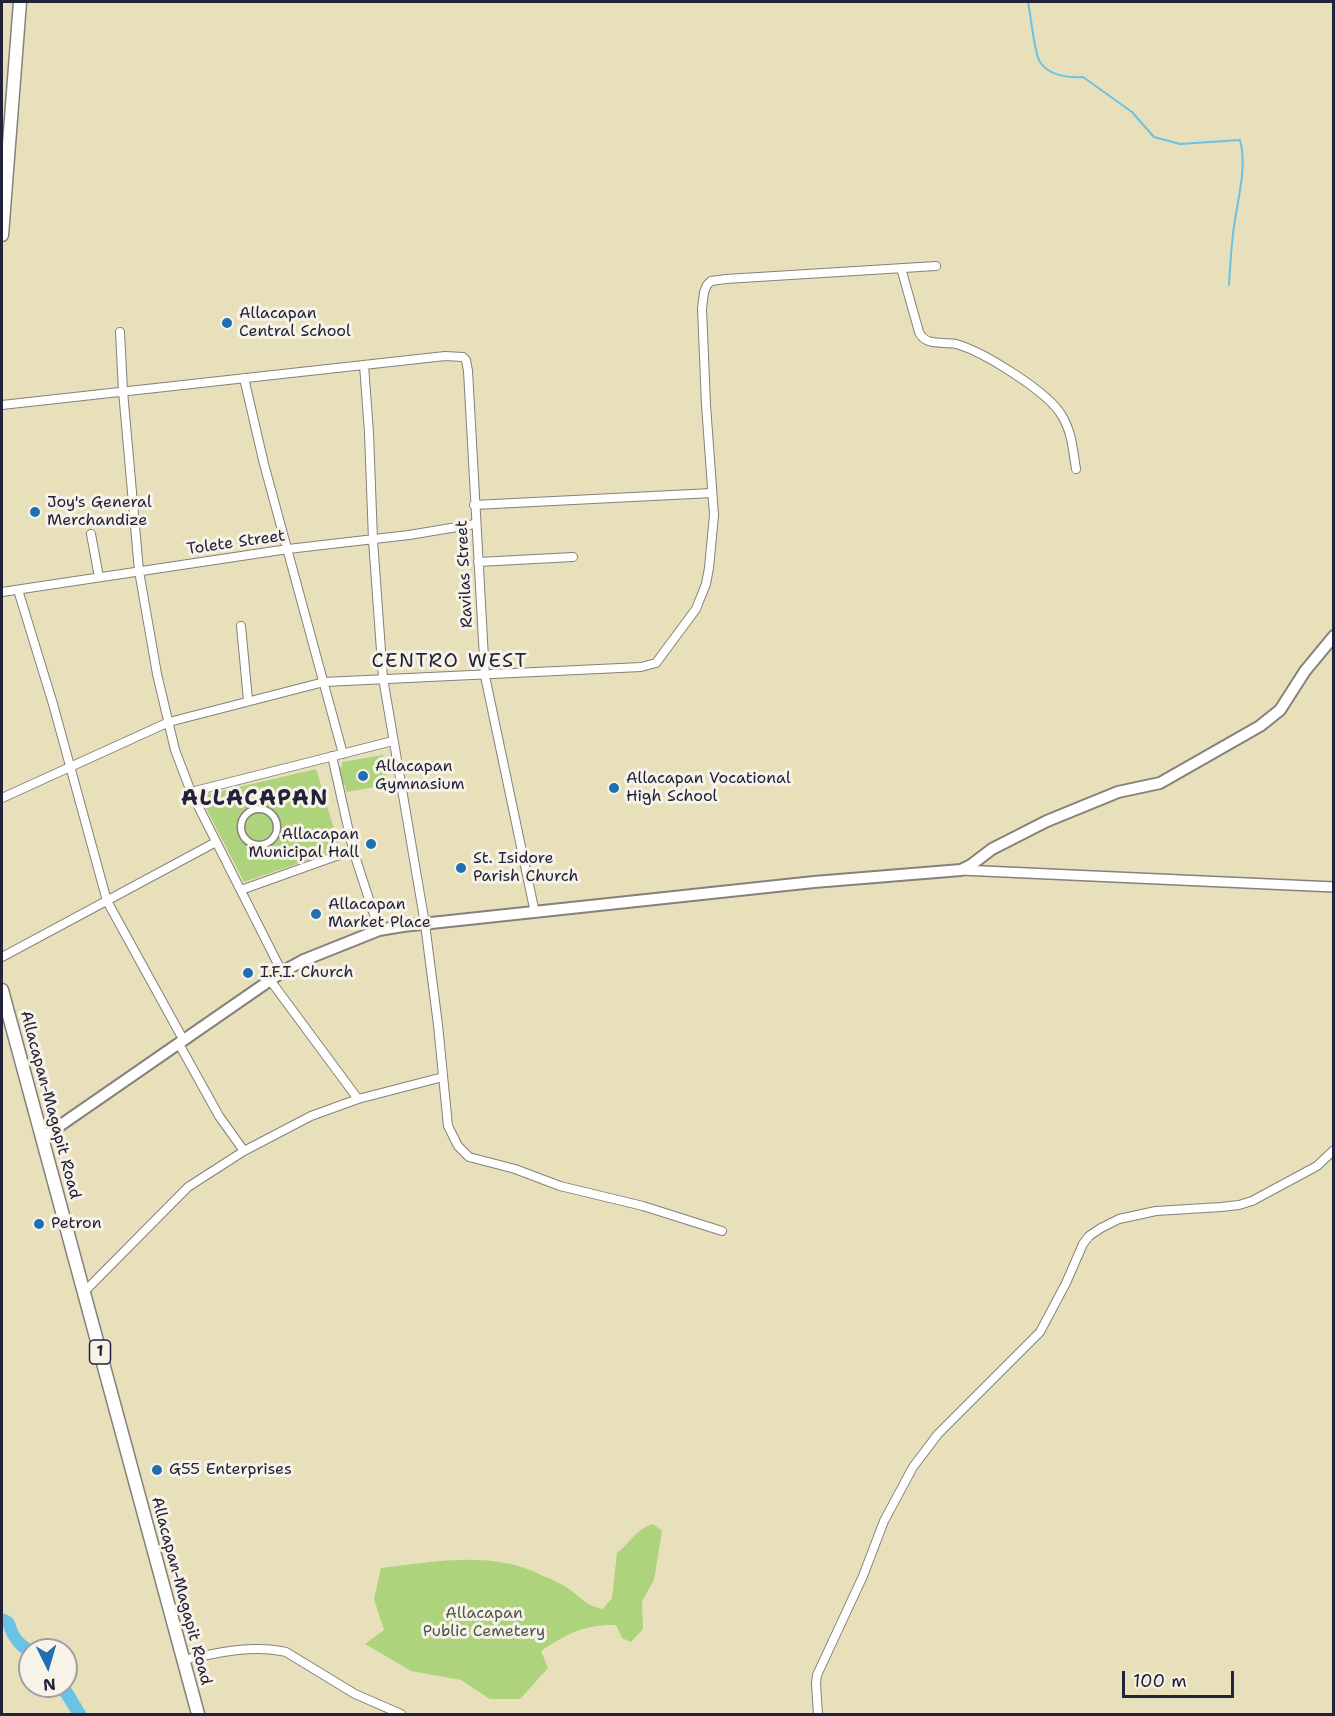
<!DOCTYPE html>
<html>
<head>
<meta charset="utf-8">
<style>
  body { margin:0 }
  #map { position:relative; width:1335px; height:1716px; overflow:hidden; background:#e8e0bb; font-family:"Shantell Sans",sans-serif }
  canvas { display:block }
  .frame { position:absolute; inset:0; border:3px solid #22223b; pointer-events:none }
  .north { position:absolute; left:18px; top:1638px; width:60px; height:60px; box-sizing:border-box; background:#f7f3e8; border:2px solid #a29fa3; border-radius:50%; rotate:175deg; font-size:16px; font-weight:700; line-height:24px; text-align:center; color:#22223b }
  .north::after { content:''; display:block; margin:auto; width:21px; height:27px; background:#1f6fb2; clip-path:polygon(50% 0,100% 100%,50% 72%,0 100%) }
  .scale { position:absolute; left:1122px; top:1671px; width:112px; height:27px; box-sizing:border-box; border:3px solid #22223b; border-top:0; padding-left:8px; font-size:18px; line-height:21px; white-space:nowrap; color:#22223b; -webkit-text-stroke:4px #f7f3e8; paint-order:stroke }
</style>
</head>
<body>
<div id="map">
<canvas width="1335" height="1716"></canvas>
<div class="frame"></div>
<div class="north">N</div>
<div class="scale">100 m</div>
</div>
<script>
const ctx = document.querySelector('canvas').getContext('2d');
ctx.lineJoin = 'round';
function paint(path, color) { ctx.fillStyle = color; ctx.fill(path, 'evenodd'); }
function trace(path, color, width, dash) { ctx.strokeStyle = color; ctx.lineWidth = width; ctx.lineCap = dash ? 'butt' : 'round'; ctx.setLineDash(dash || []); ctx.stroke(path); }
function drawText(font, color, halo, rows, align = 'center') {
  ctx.font = font + ' "Shantell Sans",sans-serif'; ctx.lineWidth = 6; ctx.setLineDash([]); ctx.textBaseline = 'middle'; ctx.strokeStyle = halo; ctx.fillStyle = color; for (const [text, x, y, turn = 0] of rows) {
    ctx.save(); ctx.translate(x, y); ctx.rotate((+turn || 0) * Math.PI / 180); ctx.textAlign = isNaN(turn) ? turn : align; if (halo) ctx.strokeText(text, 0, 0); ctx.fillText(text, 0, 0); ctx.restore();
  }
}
const green = new Path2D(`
  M 383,755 L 388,785 L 346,792 L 345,785 L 340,786 L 337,768 L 342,767 L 342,762 Z
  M 316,769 L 340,849 L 244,882 L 204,804 L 204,798 L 209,794 Z
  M 653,1524 L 662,1531 L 654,1580 L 642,1601 L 643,1629 L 631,1642 L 622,1638 L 616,1625 C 585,1624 566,1634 541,1651 L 548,1668 L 520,1699 L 490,1699 L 461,1680 L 411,1671 L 365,1644 L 384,1630 L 374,1599 L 381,1568 C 431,1562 487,1551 535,1572 C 547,1578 562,1583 572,1591 C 584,1601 586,1605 603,1609 L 612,1598 L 617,1553 C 631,1542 636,1529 653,1524 Z`);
const water = new Path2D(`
  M 2,1613 C 18,1618 13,1622 20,1634 C 26,1643 35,1646 44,1650 L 30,1650 L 30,1658 C 13,1651 0,1630 2,1613 Z
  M 66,1679 L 87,1714 L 72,1714 L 54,1686 L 66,1686 Z`);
const stream = new Path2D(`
  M 1028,2 C 1031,15 1034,53 1040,62 C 1049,76 1069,78 1083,77 L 1132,112 L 1154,137 L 1180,144 L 1240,140 C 1248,168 1236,205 1233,234 C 1231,251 1230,268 1229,285`);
const pedestrian = new Path2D(`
  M241 827a18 18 0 1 1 36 0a18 18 0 1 1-36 0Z`);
const minor = new Path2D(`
  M 901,268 L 919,332 C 926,347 942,341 956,344 C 982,351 1049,392 1062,416 C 1072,432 1073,451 1076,469
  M 120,332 L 123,391 L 139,571 L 157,674 L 175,750 L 191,792 L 282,972
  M 364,365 L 369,433 L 373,540 L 383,678 L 425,924 L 438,1025 L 448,1126 L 458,1146 L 469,1157 L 515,1169 L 560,1186 L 643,1206 L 722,1231
  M 244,378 L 264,464 L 343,754
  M 2,405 L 445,356 L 463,357 L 466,360 L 468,371 L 485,676 L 535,913
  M 474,505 L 712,493
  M 91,534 L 99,577
  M 478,562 L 573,557
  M 18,590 L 53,704 L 107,901 L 184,1041
  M 2,592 L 288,549 L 409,535 L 475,524
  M 241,626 L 248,700
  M 332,756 L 353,850 L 379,930
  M 191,792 L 393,741
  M 2,798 L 169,722 L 324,682 L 641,667 L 656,663 L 696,609 L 706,584 L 709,568 L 714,515 L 706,405 L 702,309 L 704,292 L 707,285 L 711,281 L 726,279 L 936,266
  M 241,890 L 353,850
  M 2,957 L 216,842
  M 270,980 L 358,1099
  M 179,1044 L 219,1116 L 244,1151
  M 84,1292 L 188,1187 L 244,1151 L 311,1116 L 358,1099 L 443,1077
  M 183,1660 C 216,1653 253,1644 286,1652 L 355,1694 L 401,1714
  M 818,1714 L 816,1684 L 817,1675 L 863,1576 L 884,1521 L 913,1467 L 938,1434 L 1040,1332 L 1066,1283 L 1083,1244 L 1089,1236 L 1101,1228 L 1119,1219 L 1156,1211 L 1221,1207 L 1239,1205 L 1252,1201 L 1317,1166 L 1334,1150`);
const tertiary = new Path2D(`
  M 961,870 L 1334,887`);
const secondary = new Path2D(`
  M 42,1138 L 282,972 L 304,960 L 379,930 L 403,926 L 814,882 L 961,870 L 971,865 L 992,849 L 1047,821 L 1118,792 L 1160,783 L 1260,726 L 1280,710 L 1305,671 L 1334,636`);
const trunk = new Path2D(`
  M 2,235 L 20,2
  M 2,990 L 198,1714`);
const markers = [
  [227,323,6,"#1f6fb2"],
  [35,512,6,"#1f6fb2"],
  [363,776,6,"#1f6fb2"],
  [614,788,6,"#1f6fb2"],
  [371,844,6,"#1f6fb2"],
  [461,868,6,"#1f6fb2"],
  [316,914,6,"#1f6fb2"],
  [248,973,6,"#1f6fb2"],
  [39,1224,6,"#1f6fb2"],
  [157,1470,6,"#1f6fb2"]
];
const shields = [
  [100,1352,21]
];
const shieldNames = [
  ["1",100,1352]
];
const poiNames = [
  ["Allacapan",239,314],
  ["Central School",239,332],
  ["Joy's General",47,503],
  ["Merchandize",47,521],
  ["Allacapan",375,767],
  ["Gymnasium",375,785],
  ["Allacapan Vocational",626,779],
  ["High School",626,797],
  ["Allacapan",359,835,"right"],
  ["Municipal Hall",359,853,"right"],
  ["St. Isidore",473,859],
  ["Parish Church",473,877],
  ["Allacapan",328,905],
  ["Market Place",328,923],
  ["I.F.I. Church",260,973],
  ["Petron",51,1224],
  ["G55 Enterprises",169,1470]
];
const streetNames = [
  ["Tolete Street",236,543,-8],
  ["Ravilas Street",465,574,-93],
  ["Allacapan-Magapit Road",50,1105,75],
  ["Allacapan-Magapit Road",181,1591,75]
];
const parkNames = [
  ["Allacapan",484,1614],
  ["Public Cemetery",484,1632]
];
const quarterNames = [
  ["CENTRO WEST",450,662]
];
const districtNames = [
  ["ALLACAPAN",255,799]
];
paint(green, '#add37d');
paint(water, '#6ac2e7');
trace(stream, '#6ac2e7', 2);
trace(pedestrian, '#85817b', 9);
trace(minor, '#85817b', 10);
trace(tertiary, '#85817b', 12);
trace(secondary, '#85817b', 14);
trace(trunk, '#85817b', 15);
trace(pedestrian, '#fff', 6);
trace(minor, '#fff', 8);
trace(tertiary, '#fff', 9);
trace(secondary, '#fff', 10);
trace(trunk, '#fff', 12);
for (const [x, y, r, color] of markers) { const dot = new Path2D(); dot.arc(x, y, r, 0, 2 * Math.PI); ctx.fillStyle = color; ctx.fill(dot); trace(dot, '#f7f3e8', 2); }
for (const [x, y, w] of shields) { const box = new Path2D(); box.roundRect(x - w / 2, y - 12, w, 24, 4.5); ctx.fillStyle = '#f7f3e8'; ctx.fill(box); trace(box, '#22223b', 1.5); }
drawText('bold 15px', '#22223b', null, shieldNames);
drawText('16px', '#22223b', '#f7f3e8', poiNames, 'left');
drawText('16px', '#22223b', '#f7f3e8', streetNames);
drawText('16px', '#4c574f', '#f7f3e8', parkNames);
ctx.letterSpacing = '1.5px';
drawText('20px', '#22223b', '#f7f3e8', quarterNames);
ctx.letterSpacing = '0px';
ctx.letterSpacing = '1.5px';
drawText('bold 22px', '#22223b', '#f7f3e8', districtNames);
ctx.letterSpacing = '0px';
</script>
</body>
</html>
